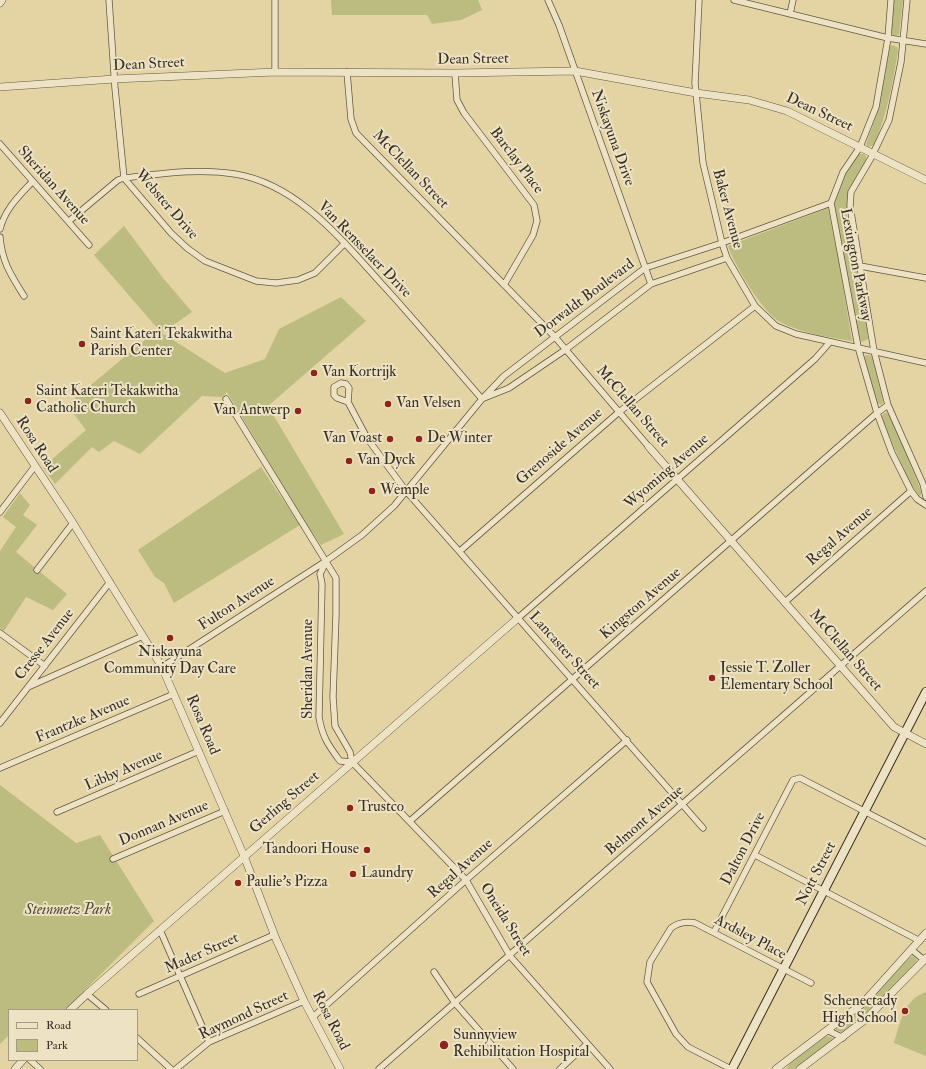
<!DOCTYPE html>
<html>
<head>
<meta charset="utf-8">
<style>
  body { margin:0 }
  #map { position:relative; width:926px; height:1069px; overflow:hidden; background:#e4d4a4; font-family:"IM FELL Double Pica",serif }
  canvas { display:block }
  .legend { position:absolute; left:8px; top:1009px; width:130px; height:52px; box-sizing:border-box; background:#ede3c4; border:1px solid #a59b84; margin:0; padding:5px 7px; list-style:none; font-size:12px; color:#382f25 }
  .legend li { display:flex; align-items:center; gap:8px; height:20px }
  .legend b { width:20px; border:1px solid #a59b84 }
</style>
</head>
<body>
<div id="map">
<canvas width="926" height="1069"></canvas>
<ul class="legend">
<li><b style="height:5px;background:#ede3c4"></b>Road</li>
<li><b style="height:11px;background:#bcbb80"></b>Park</li>
</ul>
</div>
<script>
const ctx = document.querySelector('canvas').getContext('2d');
ctx.lineJoin = 'round';
function paint(path, color) { ctx.fillStyle = color; ctx.fill(path, 'evenodd'); }
function trace(path, color, width, dash) { ctx.strokeStyle = color; ctx.lineWidth = width; ctx.lineCap = dash ? 'butt' : 'round'; ctx.setLineDash(dash || []); ctx.stroke(path); }
function drawText(font, color, halo, rows, align = 'center') {
  ctx.font = font + ' "IM FELL Double Pica",serif'; ctx.lineWidth = 4; ctx.setLineDash([]); ctx.textBaseline = 'middle'; ctx.strokeStyle = halo; ctx.fillStyle = color; for (const [text, x, y, turn = 0] of rows) {
    ctx.save(); ctx.translate(x, y); ctx.rotate((+turn || 0) * Math.PI / 180); ctx.textAlign = isNaN(turn) ? turn : align; if (halo) ctx.strokeText(text, 0, 0); ctx.fillText(text, 0, 0); ctx.restore();
  }
}
const green = new Path2D(`
  M 331,0 L 478,0 L 482,10 L 461,20 L 432,24 L 427,15 L 332,15 Z
  M 894,0 L 903,0 L 899,34 L 895,36 L 890,33 Z
  M 891,45 L 897,47 L 898,50 C 893,83 887,114 874,145 L 868,147 L 866,144 L 877,113 L 889,47 Z
  M 859,154 L 864,154 L 866,156 L 866,161 L 851,186 L 848,197 L 847,216 L 867,323 L 868,339 L 862,342 L 859,339 L 835,206 C 835,189 848,167 859,154 Z
  M 828,208 L 839,263 L 852,341 C 828,337 801,333 780,322 C 763,313 734,264 728,246 Z
  M 124,226 L 163,278 L 192,312 L 162,333 L 225,373 L 265,359 L 279,329 L 341,297 L 366,321 L 268,406 L 344,534 L 321,545 L 304,521 L 227,392 L 222,397 L 202,396 L 140,454 L 114,441 L 99,452 L 92,447 L 55,484 L 43,467 L 86,430 L 67,405 L 158,329 L 94,255 Z
  M 865,355 L 872,356 L 883,401 L 882,405 L 877,403 L 864,358 Z
  M 884,413 L 888,413 L 890,415 L 921,491 L 921,495 L 919,496 L 908,479 L 883,422 L 882,416 Z
  M 261,467 L 300,525 L 174,603 L 164,583 L 155,577 L 138,550 Z
  M 20,493 L 30,505 L 23,515 L 37,525 L 16,552 L 67,594 L 53,610 L 26,597 L 4,631 L 0,628 L 0,551 L 16,527 L 3,517 Z
  M 0,785 L 76,843 L 100,835 L 154,921 L 65,1010 L 9,1010 L 9,1035 L 0,1044 Z
  M 913,956 L 917,960 L 915,965 L 859,1021 L 843,1033 L 836,1030 L 837,1025 L 866,1002 L 910,957 Z
  M 926,992 L 926,1056 L 894,1043 C 900,1023 904,999 926,992 Z
  M 826,1036 L 833,1038 L 831,1043 L 794,1069 L 786,1069 L 792,1060 Z`);
const minor = new Path2D(`
  M 109,0 L 115,88 L 124,178 L 171,233 L 187,248 L 205,261 L 256,281 L 276,283 L 298,280 L 315,273 L 345,243
  M 548,0 L 559,25 L 651,284
  M 699,0 L 695,83 L 703,163 L 722,243 L 727,258 L 755,306 L 776,326 L 796,334 L 926,363
  M 734,0 L 888,38 L 926,44
  M 891,0 L 888,38 L 876,107 L 860,147 L 843,172 L 831,203 L 858,347 L 877,413 L 892,453 L 911,491 L 917,499 L 926,505
  M 907,0 L 901,62 L 889,120 L 871,158 L 851,192 L 850,206 L 874,351 L 888,405 L 923,484 L 926,497
  M 790,14 L 793,0
  M 275,72 L 275,0
  M 347,72 L 351,119 L 356,133 L 555,337 L 649,447
  M 455,73 L 457,100 L 464,113 L 534,205 L 537,221 L 533,235 L 504,285
  M 0,144 L 89,245
  M 69,221 L 118,180 L 124,178 C 160,174 198,168 235,174 C 297,184 341,239 380,282 C 415,320 448,360 482,399
  M 0,229 C 5,209 19,196 32,182
  M 0,237 C 2,262 11,275 24,296
  M 860,266 L 926,278
  M 341,383 L 346,384 L 349,388 L 348,402 L 337,398 L 334,395 L 334,387 Z
  M 484,398 L 509,388 L 565,350 L 651,284 L 727,258
  M 226,399 L 336,578 L 336,615 L 333,697 L 335,726 L 350,752 L 352,762 L 466,880 L 510,956 L 610,1069
  M 348,402 L 367,438 L 406,491 L 703,828
  M 0,512 L 35,466
  M 460,551 L 619,412 L 755,306
  M 326,562 L 320,574 L 322,584 L 319,717 C 322,736 328,745 340,761 L 352,762
  M 37,570 L 73,523
  M 785,602 L 911,491
  M 518,618 L 815,359 L 830,342
  M 0,633 L 45,666
  M 162,667 L 326,561 L 362,535 L 394,506 L 482,399 L 504,376 L 645,268 L 722,243 L 831,203
  M 28,687 L 143,636
  M 0,723 L 110,582
  M 0,768 L 174,694
  M 57,812 L 199,751
  M 410,821 L 877,413 L 888,405
  M 755,855 L 920,941
  M 113,859 L 225,811
  M 160,930 L 209,1042
  M 714,932 L 793,780 L 800,778 L 926,843
  M 912,950 L 924,960
  M 434,972 L 455,1003 L 513,1069
  M 87,994 L 106,1010
  M 139,994 L 274,935
  M 313,1017 L 466,880 L 627,740
  M 827,1030 L 843,1038
  M 137,1038 L 171,1069
  M 30,1060 L 40,1069
  M 176,1069 L 209,1042 L 304,1001
  M 379,1069 L 926,591
  M 560,1069 L 587,1044
  M 731,1069 L 688,1047 L 676,1034 L 647,982 L 650,962 L 671,928 C 679,922 686,921 695,923 L 811,983`);
const tertiary = new Path2D(`
  M 0,3 L 2,0
  M 0,87 L 114,79 L 275,72 L 455,73 L 575,71 L 696,93 L 749,100 L 787,111 L 926,180
  M 0,413 L 73,523 L 162,667 L 244,856 L 276,939 L 304,1001 L 340,1069
  M 649,447 L 894,727 L 926,744
  M 70,1010 L 87,994 L 518,618
  M 15,1069 L 23,1060
  M 776,1069 L 863,1003 L 926,933
  M 800,1069 L 866,1019 L 926,958`);
const secondary = new Path2D(`
  M 732,1069 L 926,692`);
const markers = [
  [82,344,4,"#8f2418"],
  [314,373,4,"#8f2418"],
  [28,401,4,"#8f2418"],
  [388,404,4,"#8f2418"],
  [298,411,4,"#8f2418"],
  [390,439,4,"#8f2418"],
  [419,439,4,"#8f2418"],
  [349,461,4,"#8f2418"],
  [372,491,4,"#8f2418"],
  [170,638,4,"#8f2418"],
  [712,678,4,"#8f2418"],
  [350,808,4,"#8f2418"],
  [367,850,4,"#8f2418"],
  [353,874,4,"#8f2418"],
  [238,883,4,"#8f2418"],
  [905,1011,4,"#8f2418"],
  [444,1045,5,"#8f2418"]
];
const streetNames = [
  ["Dean Street",473,60,-1],
  ["Dean Street",149,65,-3],
  ["Dean Street",819,113,25],
  ["Niskayuna Drive",612,138,70],
  ["Barclay Place",516,161,53],
  ["McClellan Street",410,170,46],
  ["Sheridan Avenue",53,186,48],
  ["Webster Drive",166,205,49],
  ["Baker Avenue",727,209,75],
  ["Van Rensselaer Drive",364,250,46],
  ["Lexington Parkway",855,265,79],
  ["Dorwaldt Boulevard",585,299,-37],
  ["McClellan Street",632,407,49],
  ["Rosa Road",36,445,57],
  ["Grenoside Avenue",560,447,-41],
  ["Wyoming Avenue",667,472,-41],
  ["Regal Avenue",840,537,-41],
  ["Fulton Avenue",237,604,-33],
  ["Kingston Avenue",641,604,-41],
  ["Cresse Avenue",45,645,-52],
  ["Lancaster Street",564,651,48],
  ["McClellan Street",845,651,49],
  ["Sheridan Avenue",309,669,-90],
  ["Frantzke Avenue",83,720,-23],
  ["Rosa Road",202,725,67],
  ["Libby Avenue",124,771,-23],
  ["Gerling Street",285,803,-41],
  ["Belmont Avenue",645,821,-41],
  ["Donnan Avenue",164,824,-23],
  ["Dalton Drive",744,849,-63],
  ["Regal Avenue",461,869,-42],
  ["Nott Street",817,874,-63],
  ["Oneida Street",505,920,58],
  ["Ardsley Place",750,938,28],
  ["Mader Street",202,954,-24],
  ["Raymond Street",244,1016,-25],
  ["Rosa Road",330,1021,63]
];
const poiNames = [
  ["Saint Kateri Tekakwitha",90,335],
  ["Parish Center",90,352],
  ["Van Kortrijk",322,373],
  ["Saint Kateri Tekakwitha",36,392],
  ["Catholic Church",36,409],
  ["Van Velsen",396,404],
  ["Van Antwerp",290,411,"right"],
  ["Van Voast",382,439,"right"],
  ["De Winter",427,439],
  ["Van Dyck",357,461],
  ["Wemple",380,491],
  ["Niskayuna",170,653,"center"],
  ["Community Day Care",170,670,"center"],
  ["Jessie T. Zoller",720,669],
  ["Elementary School",720,686],
  ["Trustco",358,808],
  ["Tandoori House",359,850,"right"],
  ["Laundry",361,874],
  ["Paulie's Pizza",246,883],
  ["Schenectady",897,1002,"right"],
  ["High School",897,1019,"right"],
  ["Sunnyview",453,1036],
  ["Rehibilitation Hospital",453,1053]
];
const parkNames = [
  ["Steinmetz Park",68,911]
];
paint(green, '#bcbb80');
trace(minor, '#635845', 7);
trace(tertiary, '#635845', 8);
trace(secondary, '#382f25', 10);
trace(minor, '#ede3c4', 5.5);
trace(tertiary, '#ede3c4', 7);
trace(secondary, '#ede3c4', 8);
for (const [x, y, r, color] of markers) { const dot = new Path2D(); dot.arc(x, y, r, 0, 2 * Math.PI); ctx.fillStyle = color; ctx.fill(dot); trace(dot, '#ede3c4', 1.5); }
drawText('15px', '#382f25', '#ede3c4', streetNames);
drawText('15px', '#382f25', '#ede3c4', poiNames, 'left');
drawText('italic 15px', '#524b37', '#ede3c4', parkNames);
</script>
</body>
</html>
